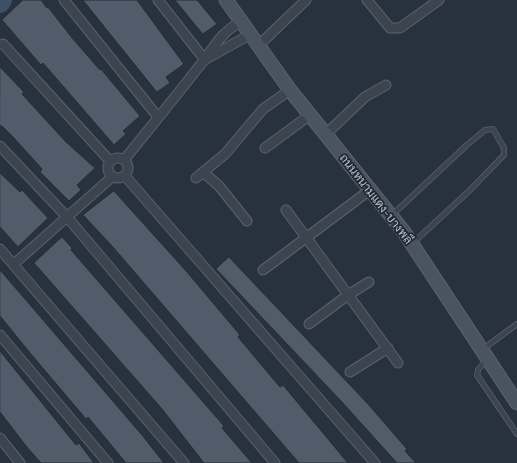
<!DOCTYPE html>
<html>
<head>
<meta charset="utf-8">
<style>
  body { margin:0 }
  canvas { display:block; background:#28323f }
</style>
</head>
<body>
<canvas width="517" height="463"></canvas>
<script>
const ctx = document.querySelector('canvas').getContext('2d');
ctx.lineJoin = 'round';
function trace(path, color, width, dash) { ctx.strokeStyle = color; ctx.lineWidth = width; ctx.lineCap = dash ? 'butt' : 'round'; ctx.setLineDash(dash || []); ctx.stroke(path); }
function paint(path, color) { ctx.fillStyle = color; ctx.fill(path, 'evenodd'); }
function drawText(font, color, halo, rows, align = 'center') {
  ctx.font = font + ' "Exo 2",Sarabun,sans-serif'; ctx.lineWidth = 3.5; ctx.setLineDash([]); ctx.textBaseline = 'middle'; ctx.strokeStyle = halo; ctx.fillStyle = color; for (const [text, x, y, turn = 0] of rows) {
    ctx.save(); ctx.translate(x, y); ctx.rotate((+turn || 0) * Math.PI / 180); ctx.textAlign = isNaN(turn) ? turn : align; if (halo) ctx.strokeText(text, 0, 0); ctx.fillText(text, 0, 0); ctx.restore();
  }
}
const river = new Path2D(`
  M 0,3 L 2,0`);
const building = new Path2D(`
  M 23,0 L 41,0 L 47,8 L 48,7 L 73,39 L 100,70 L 101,69 L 140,116 L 123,131 L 126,134 L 114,145 L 43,63 L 41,65 L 2,20 Z
  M 83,0 L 137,0 L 184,64 L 166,77 L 170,83 L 157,92 Z
  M 175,0 L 197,0 L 217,24 L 203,34 Z
  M 0,67 L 24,92 L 22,94 L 66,142 L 95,168 L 77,185 L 81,190 L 69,201 L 40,172 L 42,169 L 14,138 L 2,126 L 0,126 Z
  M 0,173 L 20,192 L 22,190 L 48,218 L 18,247 L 0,227 Z
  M 114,191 L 187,272 L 240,335 L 238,337 L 253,355 L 280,387 L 283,385 L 348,463 L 299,463 L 112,246 L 83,215 Z
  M 62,237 L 72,248 L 71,250 L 224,426 L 222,428 L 252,463 L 204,463 L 162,409 L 34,263 Z
  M 229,257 L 368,404 L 407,449 L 405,451 L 416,463 L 397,463 L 341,401 L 216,269 Z
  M 0,270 L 142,435 L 164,463 L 126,463 L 88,417 L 86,419 L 30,353 L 0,316 Z
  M 0,351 L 76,445 L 79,443 L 94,463 L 41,463 L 26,446 L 0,412 Z`);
const service = new Path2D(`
  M 392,215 L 468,144 L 485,130 L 493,129 L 504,148 L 504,155 L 469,191 L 413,243
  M 483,349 L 517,324
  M 486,360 L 478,370 L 477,375 L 517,434`);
const minor = new Path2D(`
  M 64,0 L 158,117
  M 158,0 L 205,60
  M 367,0 L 390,28 L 400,28 L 439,0
  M 3,44 L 110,161
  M 259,45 L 306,0
  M 206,59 L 251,34
  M 326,134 L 365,97 L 386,85
  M 0,146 L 67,217 L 275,463
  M 265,148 L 310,115
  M108 168a10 10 0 1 1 20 0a10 10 0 1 1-20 0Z
  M 124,160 C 148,130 173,100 197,69 C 214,49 218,34 242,21
  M 203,172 L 219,186 L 247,221
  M 125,176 L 375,463
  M 196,178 L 225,154 L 263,109 L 290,90
  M 286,210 L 398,363
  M 0,249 L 184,463
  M 14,264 L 112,177
  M 263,270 L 370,190
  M 309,324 L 348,295 L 369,282
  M 0,335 L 108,463
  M 350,372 L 388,348
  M 0,438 L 20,463`);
const secondary = new Path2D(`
  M 226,0 L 290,90 L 404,232 L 517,403`);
const streetNames = [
  ["ถนนหนามแดง-บางพลี",376,199,52]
];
trace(river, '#3f5066', 20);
paint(building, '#515b69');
trace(building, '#232b36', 1);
trace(service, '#5a626c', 6);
trace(minor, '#5a626c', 11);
trace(secondary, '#5a626c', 15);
trace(service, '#3c444f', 4.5);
trace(minor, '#3c444f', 9);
trace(secondary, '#4a5362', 13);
drawText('12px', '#b8bfc9', '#212934', streetNames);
</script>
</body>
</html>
